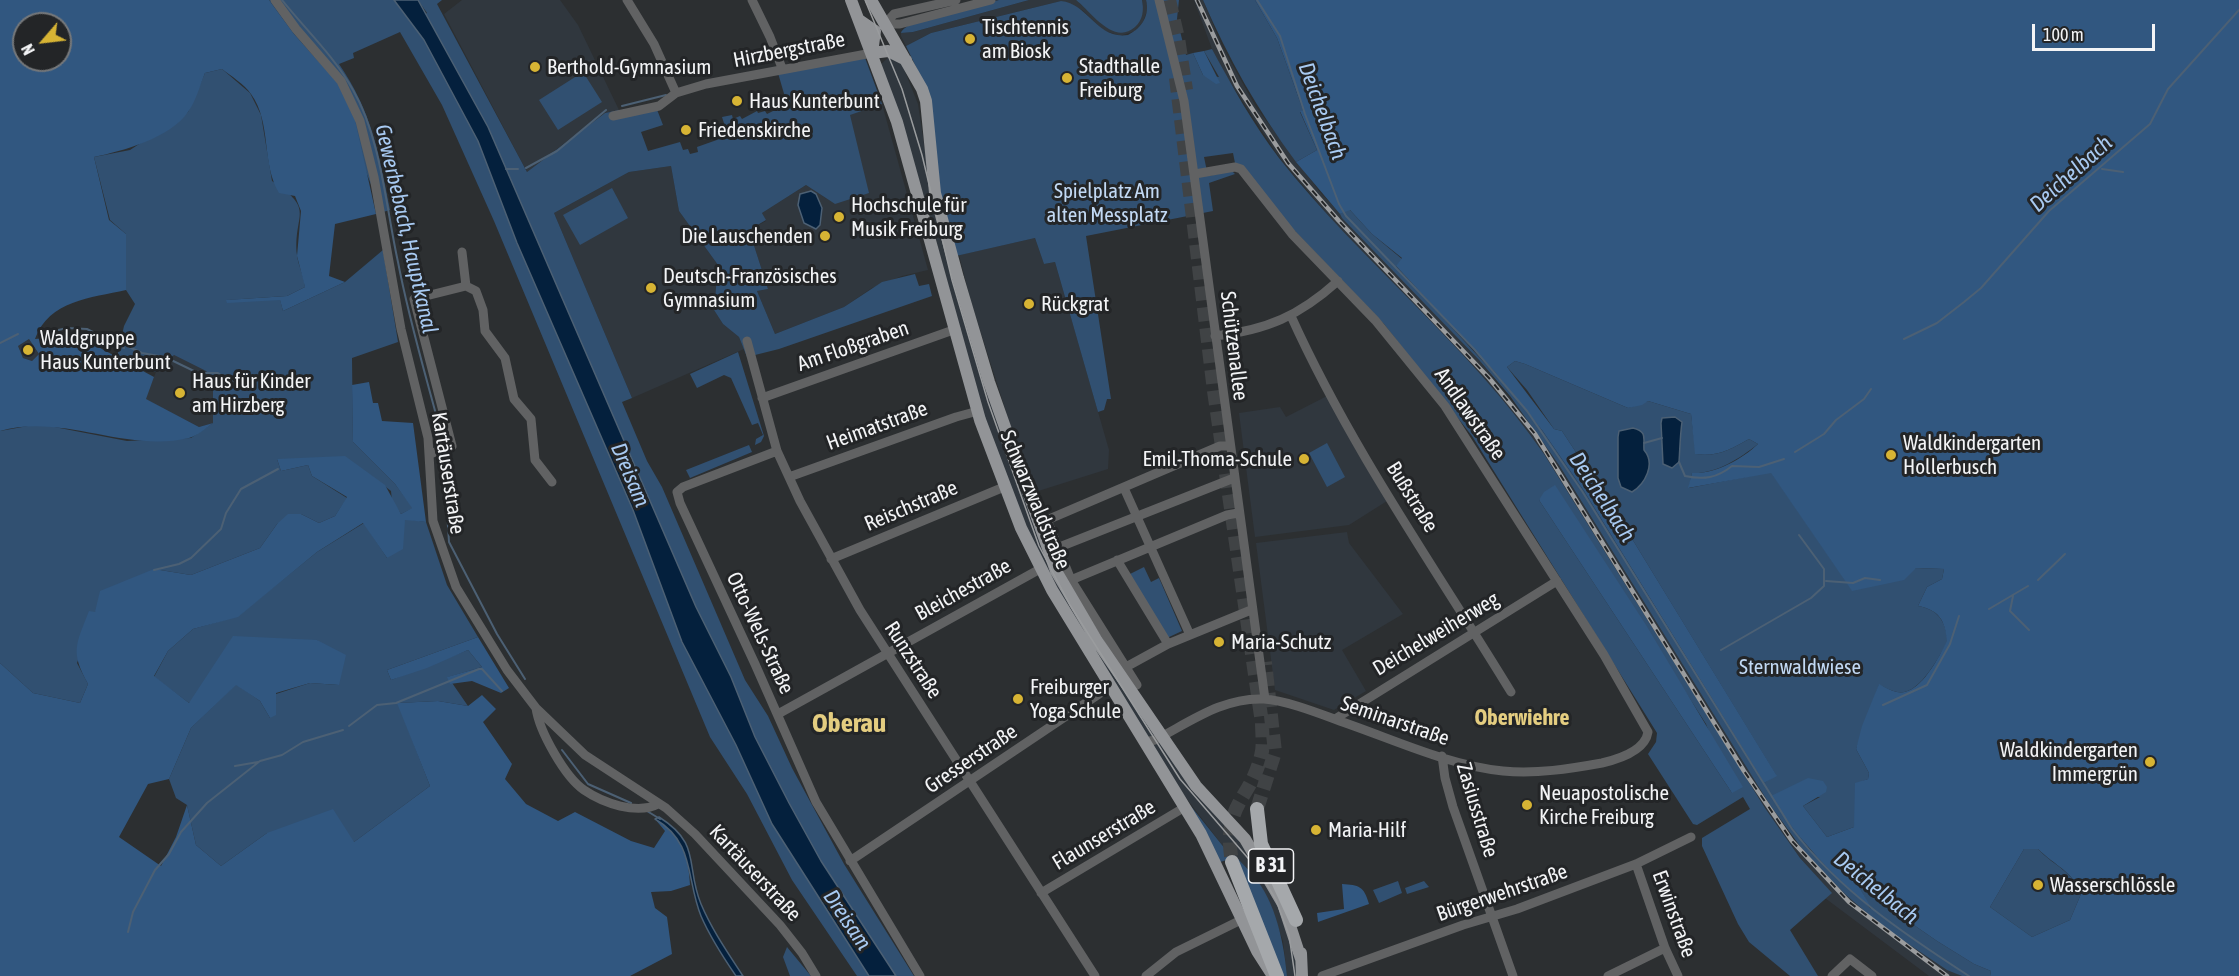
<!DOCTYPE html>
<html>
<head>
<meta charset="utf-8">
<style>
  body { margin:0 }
  #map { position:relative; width:2239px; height:976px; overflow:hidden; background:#2c2f31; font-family:"Asap Condensed",sans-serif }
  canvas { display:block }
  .north { position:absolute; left:12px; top:12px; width:60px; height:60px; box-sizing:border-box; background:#232527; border:2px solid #76787a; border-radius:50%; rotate:242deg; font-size:16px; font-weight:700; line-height:24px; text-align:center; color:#f3f4f6 }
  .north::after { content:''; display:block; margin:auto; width:21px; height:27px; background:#d7b434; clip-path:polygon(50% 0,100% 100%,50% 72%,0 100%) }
  .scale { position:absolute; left:2032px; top:24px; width:123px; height:27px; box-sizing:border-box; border:3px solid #f3f4f6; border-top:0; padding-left:8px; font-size:18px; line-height:21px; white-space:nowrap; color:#f3f4f6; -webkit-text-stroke:4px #232527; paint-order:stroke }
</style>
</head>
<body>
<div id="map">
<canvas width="2239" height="976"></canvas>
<div class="north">N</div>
<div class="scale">100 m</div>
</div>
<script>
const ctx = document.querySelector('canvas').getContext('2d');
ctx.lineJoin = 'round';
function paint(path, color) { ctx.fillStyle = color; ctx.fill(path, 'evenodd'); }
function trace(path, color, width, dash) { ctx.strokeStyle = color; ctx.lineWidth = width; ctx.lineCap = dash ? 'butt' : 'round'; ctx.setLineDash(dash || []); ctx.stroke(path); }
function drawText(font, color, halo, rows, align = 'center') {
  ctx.font = font + ' "Asap Condensed",sans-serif'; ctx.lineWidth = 6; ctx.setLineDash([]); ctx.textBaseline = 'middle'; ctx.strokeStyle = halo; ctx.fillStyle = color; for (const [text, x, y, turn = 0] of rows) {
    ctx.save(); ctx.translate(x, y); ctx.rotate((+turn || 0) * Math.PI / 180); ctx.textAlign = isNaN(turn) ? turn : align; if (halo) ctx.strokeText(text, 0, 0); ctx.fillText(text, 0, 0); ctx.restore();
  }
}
const built = new Path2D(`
  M 462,0 L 560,0 L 578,25 L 619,110 L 605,113 L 527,172 L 444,14 Z
  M 1029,0 L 1076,0 L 1098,20 L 1143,5 L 1142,0 L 1146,0 L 1148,8 L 1143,22 L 1135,31 L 1120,36 L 1103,30 L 1082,10 L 1061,1 L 931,33 L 906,46 L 901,36 L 901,33 L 913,32 Z
  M 1194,0 L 1203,0 L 1222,46 L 1256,107 L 1320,192 L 1479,360 L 1533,427 L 1559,465 L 1791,836 L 1826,875 L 1866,913 L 1915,949 L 1962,976 L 1929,976 L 1825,898 L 1831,893 L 1800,858 L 1765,808 L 1598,537 L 1279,157 L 1226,76 L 1212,49 Z
  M 890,56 L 900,62 L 904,69 L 918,104 L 928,170 L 1055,573 L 1278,898 L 1295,956 L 1297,976 L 1287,976 L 1283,941 L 1270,905 L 1255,877 L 1228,848 L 1226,850 L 1170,777 L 1042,566 L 984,419 L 925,199 L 881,64 Z
  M 882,104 L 928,270 L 902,276 L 872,288 L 844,307 L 775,334 L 757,291 L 768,289 L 749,230 L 766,221 L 762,213 L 806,185 L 835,204 L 850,114 Z
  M 671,166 L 679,211 L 718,265 L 714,310 L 723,324 L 739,337 L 744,349 L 632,398 L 554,213 L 629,172 Z
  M 1035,238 L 1044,264 L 1055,262 L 1109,450 L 1108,469 L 1032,493 L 971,302 L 959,255 Z
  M 29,339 L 39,354 L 32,361 L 23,358 L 18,346 Z
  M 174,355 L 206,371 L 213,379 L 213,423 L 199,427 L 145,399 L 156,372 Z
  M 1327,396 L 1387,501 L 1349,525 L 1255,537 L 1239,413 L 1280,407 L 1286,417 Z
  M 1347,532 L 1349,543 L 1403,614 L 1342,650 L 1366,691 L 1334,710 L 1275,690 L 1256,543 Z`);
const green = new Path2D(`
  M 269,0 L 394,0 L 412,24 L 427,13 L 418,0 L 442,0 L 437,4 L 527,172 L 605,113 L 619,110 L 622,115 L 656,107 L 663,125 L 641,132 L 648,151 L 680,142 L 683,150 L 688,149 L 690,154 L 698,152 L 697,147 L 728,136 L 722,117 L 732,115 L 733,119 L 740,116 L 742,119 L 757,111 L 758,113 L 765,111 L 767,114 L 787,104 L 778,73 L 864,55 L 882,104 L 850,115 L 869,193 L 835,204 L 806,185 L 762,213 L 766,220 L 749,230 L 768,289 L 757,291 L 775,334 L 844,307 L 882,282 L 915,274 L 919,286 L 929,284 L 932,296 L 779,349 L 747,357 L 739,337 L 723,324 L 714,310 L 718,265 L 679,211 L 671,166 L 629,172 L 554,213 L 632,398 L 622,402 L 647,461 L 662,487 L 745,680 L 768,716 L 792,768 L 844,864 L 914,976 L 857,976 L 792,880 L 747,794 L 710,737 L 494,221 L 442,105 L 400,32 L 353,53 L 354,58 L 339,64 C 372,112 379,154 390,210 L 376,214 L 372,187 L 324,66 L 294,34 Z
  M 999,0 L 1029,0 L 913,32 L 901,33 C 906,18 981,4 999,0 Z
  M 1076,0 L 1142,0 C 1144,10 1143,20 1135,27 C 1114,46 1091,12 1076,0 Z
  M 1146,0 L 1179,0 L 1177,19 L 1186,55 L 1193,53 L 1203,75 L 1219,77 L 1204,51 L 1212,49 C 1232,86 1253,124 1279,158 C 1361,262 1468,344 1544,454 L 1765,808 L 1800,858 L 1832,893 L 1790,930 L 1818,976 L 1790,976 L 1749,942 L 1738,924 L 1702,846 L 1702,838 L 1750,809 L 1743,797 L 1697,825 L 1693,824 L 1648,754 L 1656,742 L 1657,733 L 1472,436 L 1384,324 L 1290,226 L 1242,166 L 1235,163 L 1233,153 L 1204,157 L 1208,176 L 1232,171 L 1235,174 L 1209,183 L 1213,211 L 1086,236 L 1111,399 L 1107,399 L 1104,410 L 1098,412 L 1055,262 L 1044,264 L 1035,238 L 956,256 L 938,190 L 928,92 L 906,46 L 931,33 L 1061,1 C 1089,4 1097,40 1128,35 C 1142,28 1150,15 1146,0 ZM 1554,486 L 1706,724 L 1732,793 L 1539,500 Z
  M 1203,0 L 1255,0 L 1277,38 L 1303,110 L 1300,112 L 1317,150 L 1296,162 C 1258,111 1228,58 1203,0 Z
  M 222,69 L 250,93 L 261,115 L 272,181 C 317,211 293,213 297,255 C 298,265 304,276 305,287 L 287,296 L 227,300 L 280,299 L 283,311 L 345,282 L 383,250 L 398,342 L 352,358 L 353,442 L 395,484 L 413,508 L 401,514 L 392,501 L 391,491 L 370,475 L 277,459 L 281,471 L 308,465 L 312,476 L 347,498 L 335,516 L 319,523 L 301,514 L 277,524 L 260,548 L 191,575 L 154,569 L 95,612 L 77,663 L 88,684 L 80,703 L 33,693 L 0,663 L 0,431 L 39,424 L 127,441 L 191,438 L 213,423 L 213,379 L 206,371 L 174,355 L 156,372 L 131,365 L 117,357 L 124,326 L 135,304 L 126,290 L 126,234 L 110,220 L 94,157 L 130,150 L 188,112 L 205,73 Z
  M 583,72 L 602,102 L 558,130 L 539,100 Z
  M 612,188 L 628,218 L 580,245 L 563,215 Z
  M 1349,209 L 1372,234 L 1402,259 L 1396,267 L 1529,411 L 1584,491 L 1764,783 L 1776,775 L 1623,524 L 1562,431 L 1554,429 L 1527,390 L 1507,367 L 1515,361 L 1525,364 L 1628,408 L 1648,401 L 1691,414 L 1696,454 C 1717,457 1730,450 1749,439 L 1758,444 C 1739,459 1716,474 1692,473 L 1689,488 L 1771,472 L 1852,590 L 1916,568 L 1944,569 L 1942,579 L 1927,587 L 1918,606 C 1939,610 1945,621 1948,641 C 1939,656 1919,697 1897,692 C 1891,691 1885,687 1879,685 L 1856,749 L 1869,773 L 1868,779 L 1863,781 L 1854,827 L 1827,837 L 1803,806 L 1820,797 L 1772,796 L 1809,849 L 1871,909 L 1858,885 L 1867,879 L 1882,903 L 1937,941 L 1974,964 L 1991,971 L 1990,976 L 1962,976 L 1947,970 L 1883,927 L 1846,895 L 1805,853 L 1770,805 L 1559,465 L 1510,396 L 1479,360 L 1342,218 L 1340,214 Z
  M 738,352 L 764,436 L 761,442 L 755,445 L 756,439 L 763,435 L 758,423 L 752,425 L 731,378 L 724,375 L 697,388 L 690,374 Z
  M 1327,443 L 1345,477 L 1327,487 L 1309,453 Z
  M 749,445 L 752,452 L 690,478 L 686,470 Z
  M 405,519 L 426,522 L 447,585 L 478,637 L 387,670 L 391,680 L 468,650 L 482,667 L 448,677 L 468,706 L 438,701 L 398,703 L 430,786 L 354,842 L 267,833 L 221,866 L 196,845 L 187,805 L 176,798 L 169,779 L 191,728 L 236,684 L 260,701 L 270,718 L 276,694 L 310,683 L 339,685 L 317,640 L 189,703 L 154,677 L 168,651 L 193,629 L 238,616 L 317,552 L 364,523 L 387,558 Z
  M 1144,567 L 1151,582 L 1159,578 L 1182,631 L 1167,638 L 1128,575 Z
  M 1190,805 L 1226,850 L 1228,848 C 1236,857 1245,866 1253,875 C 1276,902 1284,943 1287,976 L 1283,976 L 1234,858 L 1220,862 L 1191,811 Z
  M 2024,849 L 2038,849 C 2055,867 2073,871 2081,894 L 2070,920 L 2032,937 L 1990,907 Z
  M 1398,881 L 1402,893 L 1379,903 L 1373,890 Z
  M 1424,881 L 1429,887 L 1407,894 L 1405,888 Z
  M 787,947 L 811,976 L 790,976 L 783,957 Z`);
const forest = new Path2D(`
  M 0,0 L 269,0 L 294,34 L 337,82 L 355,120 L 376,214 L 335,224 L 329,276 L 345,282 L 283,311 L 280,300 L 227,303 L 226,300 L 287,296 L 305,287 L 297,256 L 301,211 L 295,196 L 279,193 C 261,163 272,123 251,94 C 244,84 231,76 222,69 L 205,73 C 200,85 196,101 188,112 C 170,138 123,151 94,157 L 109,220 L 126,234 L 126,290 C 91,298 49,300 35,339 L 76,335 L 154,377 L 146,399 L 199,427 L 213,423 C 206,428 197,436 189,438 C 125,453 63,413 0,431 ZM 24,24 L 60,24 L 60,60 L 24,60 ZM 29,339 L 39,354 L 32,361 L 23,358 L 18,346 Z
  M 1255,0 L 2239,0 L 2239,976 L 1990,976 L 1991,971 L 1974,964 L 1937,941 L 1882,903 L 1867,879 L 1858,885 L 1872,909 C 1833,876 1798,840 1771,796 L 1808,778 L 1823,781 L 1827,787 L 1826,792 L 1803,806 L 1827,837 L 1854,827 L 1855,783 L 1868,779 L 1869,773 L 1856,749 L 1862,726 L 1879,684 C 1885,687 1891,691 1897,692 C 1919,697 1939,657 1947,641 C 1945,620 1939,610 1918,606 L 1927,587 L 1942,579 L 1944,569 L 1916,568 L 1904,580 L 1852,591 L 1771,473 L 1688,488 L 1692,473 C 1715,474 1741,460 1758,444 L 1749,439 C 1730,450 1717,457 1695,454 L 1691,414 L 1648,401 L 1642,405 L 1628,408 L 1525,364 L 1515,361 L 1507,367 L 1554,429 L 1562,431 L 1623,524 L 1777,776 L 1764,783 L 1584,491 L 1542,430 L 1494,371 L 1396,266 L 1402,258 L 1372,234 L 1350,210 L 1340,214 L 1296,162 L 1317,150 L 1300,111 L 1303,110 L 1277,38 ZM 2024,849 L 2038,849 C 2055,866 2073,871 2081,894 L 2070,920 L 2032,937 L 1990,907 Z
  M 1204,51 L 1220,83 L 1216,84 L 1203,75 L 1193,53 Z
  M 369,382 L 373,403 L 378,403 L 382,421 L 413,423 L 426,522 L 405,520 L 403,549 L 387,558 L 363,523 L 317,552 L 238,617 L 193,629 L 168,651 L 154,676 L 189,703 L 233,636 L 317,640 L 346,655 L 339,685 L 310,683 L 276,693 L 276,715 L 270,718 L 260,701 L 236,685 L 191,728 L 169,779 L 148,784 L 119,837 L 161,866 L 176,837 L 187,805 L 196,845 L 221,866 L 267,833 L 333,809 L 354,842 L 430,786 L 397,703 L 438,701 L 468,706 L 482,695 L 496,709 L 483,722 L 512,764 L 505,779 L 526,804 L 558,821 L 575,812 L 631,841 L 654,848 L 665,831 L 655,819 C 681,834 689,857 690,885 L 671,891 L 651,892 L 655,908 L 667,917 L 672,954 L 630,976 L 0,976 L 0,663 L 33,693 L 80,703 L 88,684 C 70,651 76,645 89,611 L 95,612 L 100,591 L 154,569 L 191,575 L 260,548 L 277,524 L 288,514 L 301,514 L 319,523 L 335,516 L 347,497 L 312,476 L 308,465 L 281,471 L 277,459 L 345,456 L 385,485 L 401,514 L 412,508 L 395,484 L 353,442 L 352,385 Z
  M 1555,485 L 1646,625 L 1743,787 L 1732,793 L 1539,500 L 1544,492 Z
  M 478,637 L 509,688 L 501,693 L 472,681 L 450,684 L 447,677 L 482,667 L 468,650 L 427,668 L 391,680 L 387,670 Z
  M 1342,884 C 1359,885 1364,886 1369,904 L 1318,922 L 1317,913 L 1344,909 Z`);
const water = new Path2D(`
  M 394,0 L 418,0 L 488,127 L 696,607 L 731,677 L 755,737 L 789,803 L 821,861 L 896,976 L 869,976 L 772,824 L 736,745 L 682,642 L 633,510 L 517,243 L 478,141 L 424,40 Z
  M 811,191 L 816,194 L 822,208 L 820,225 L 816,229 L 804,223 L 798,205 L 800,194 Z
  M 1675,417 L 1682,422 C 1680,436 1680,448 1679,462 L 1672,468 L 1663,464 L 1661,423 L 1662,418 Z
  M 1633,428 C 1648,432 1643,438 1644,450 C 1656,464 1645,484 1632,492 L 1621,487 L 1618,478 L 1618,437 L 1619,431 Z
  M 659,817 C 702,844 685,865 701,904 C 712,930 728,953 743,976 L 736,976 C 723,957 710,937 701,916 C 686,879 695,842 655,819 Z`);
const stream = new Path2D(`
  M 282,0 C 305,29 335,57 353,90 C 381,138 386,208 398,262 C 408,315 423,366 437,418
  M 1257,0 L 1280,36 L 1305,114 L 1339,204 L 1346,216 L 1474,349 L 1527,411 L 1582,491 L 1792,829 C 1840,891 1904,934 1969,976
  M 622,106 L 666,95
  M 526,168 L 557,151 L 606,110
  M 506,169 L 518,169
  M 2102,169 L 2123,172
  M 41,334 L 67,328 L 87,329 L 124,348
  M 1904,339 L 1937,323 L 1964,302 L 1981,288 L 2049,211 L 2150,124 L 2168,89 L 2239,10
  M 0,343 L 18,334
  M 127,346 L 142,353 L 165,357 L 198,373 L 218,373 L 228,380 L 253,387
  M 440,436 L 442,445
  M 1644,443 L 1662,438
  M 443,451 L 449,542 L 497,634 L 525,679
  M 1795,452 L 1824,434 L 1836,420 L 1864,399 L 1871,389
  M 1679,462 L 1685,476 C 1704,480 1717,478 1732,466 L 1759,467 L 1784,459
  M 154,570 L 179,564 L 191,558 L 221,529 L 226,513 L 241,489 L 278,469
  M 2038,580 L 2065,554
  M 1826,581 L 1853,583 L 1865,578 L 1880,580
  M 2013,596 L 2010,611 L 2029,630
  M 1989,609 L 2028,586
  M 1721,650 L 1811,598 L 1824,586 L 1824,569 L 1799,535
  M 1883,705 L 1927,685 L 1950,644 L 1959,616
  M 349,726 L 377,705 L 396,703 L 479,669 L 482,669 L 502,691
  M 562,750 L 588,784 L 631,803
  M 235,766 L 258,762
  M 647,811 L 660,819
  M 128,932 L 133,912 L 155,870 L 169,854 L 181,832 L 207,803 L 260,761 L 282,755 L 303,742 L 343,730`);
const highwayTunnel = new Path2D(`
  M 1169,0 L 1178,38 L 1186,90
  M 1176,78 L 1214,391 L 1262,723 C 1262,734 1264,746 1261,756 C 1250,801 1222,803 1232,862
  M 1257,809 L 1275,752 L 1265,662`);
const minor = new Path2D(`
  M 275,0 L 296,29 L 341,81 L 360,121 L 374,177 L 401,329 L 428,438 L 433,521 L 456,587 L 507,670 L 536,708 L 585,755 L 666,808 L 695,834 L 780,925 L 802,953 L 816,976
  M 627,0 L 654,44 L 676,93
  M 752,0 L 770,37 L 782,68
  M 1159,0 L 1184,101 L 1265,699
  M 885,24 L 900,24 L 991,0
  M 884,25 L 894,14 L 956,0
  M 613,116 L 659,106 L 676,93 L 706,84 L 872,53
  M 462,252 L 466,286
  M 1291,316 C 1351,449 1436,569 1511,692
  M 1215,336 C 1267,330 1299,316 1338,281
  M 747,341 L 777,451 L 800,501 L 860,610 L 1095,976
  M 762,398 L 956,329
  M 777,451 L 683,487 L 677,492 L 680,503 L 755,664 L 816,802 L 920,976
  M 430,454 L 452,446 L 414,299 L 466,286 L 476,291 L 483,310 L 485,331 L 505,358 L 514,399 L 531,419 L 535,460 L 552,482
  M 789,477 L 956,417 L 978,411
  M 1124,488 L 1190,635
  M 1057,548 L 1234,478
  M 831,559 L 1004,487
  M 1117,560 L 1168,644
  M 1071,580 L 1227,515 L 1238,513
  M 1126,667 L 1168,644 L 1251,610
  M 1137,685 L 1071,580 L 1047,520 L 1220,446 L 1230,446
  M 536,708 C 539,731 565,777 584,790 C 603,803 637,815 658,804
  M 778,714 L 1040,569
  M 1335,719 L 1557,581
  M 1145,742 L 1155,740 C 1190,722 1223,697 1264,699 C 1287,700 1328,717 1351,725 C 1399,742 1452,766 1503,771 C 1537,774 1569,769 1602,763 C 1619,759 1645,751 1648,732 L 1604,655 L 1445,406 L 1375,320 L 1292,234 L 1241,169 L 1235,167 L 1195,174
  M 1442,756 L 1445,778 L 1453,807 L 1513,976
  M 850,861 L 1111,686
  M 1636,864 L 1665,948 L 1678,976
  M 1041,893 L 1185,807
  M 1146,976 L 1176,952 L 1243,919
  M 1322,976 L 1463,925 L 1517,909 L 1636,864 L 1691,837
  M 1608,976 L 1665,948
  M 1832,976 L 1850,959 L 1872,976`);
const major = new Path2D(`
  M 851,0 L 897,122 L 980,420 L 1021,528 L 1052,590 L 1201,834 L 1257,951 L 1273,976
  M 871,0 L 922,89 L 926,101 L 935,193 L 958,278 L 989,382 L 1056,571 L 1097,641 L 1196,786 L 1245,839 L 1283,904 L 1301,959
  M 859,20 L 875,31 L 872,53 L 888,51 L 906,60
  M 1301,953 L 1302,976`);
const highway = new Path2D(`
  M 1257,809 L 1261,844 L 1296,920
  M 1232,862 L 1277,976`);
const tram = new Path2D(`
  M 865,0 L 902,89 L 922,155 L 952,280 L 988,402 L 1039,546 L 1070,605 L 1180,779 L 1259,871 L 1276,900 L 1289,935 L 1295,976`);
const rail = new Path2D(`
  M 1197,0 L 1237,86 L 1288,163 L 1339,221 L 1489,378 L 1535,434 L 1744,771 L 1792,841 L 1849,902 L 1947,976`);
const markers = [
  [970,39,6,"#d7b434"],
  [535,67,6,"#d7b434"],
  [1067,78,6,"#d7b434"],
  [737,101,6,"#d7b434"],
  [686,130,6,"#d7b434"],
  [839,217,6,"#d7b434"],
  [825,236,6,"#d7b434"],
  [651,288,6,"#d7b434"],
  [1029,304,6,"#d7b434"],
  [28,350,6,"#d7b434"],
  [180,393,6,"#d7b434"],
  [1891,455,6,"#d7b434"],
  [1304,459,6,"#d7b434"],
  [1219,642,6,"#d7b434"],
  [1018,699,6,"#d7b434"],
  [2150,762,6,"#d7b434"],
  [1527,805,6,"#d7b434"],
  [1316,830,6,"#d7b434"],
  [2038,885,6,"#d7b434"]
];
const shields = [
  [1271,866,45]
];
const shieldNames = [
  ["B 31",1271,866]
];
const poiNames = [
  ["Tischtennis",982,27],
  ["am Biosk",982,51],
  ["Stadthalle",1079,66],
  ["Freiburg",1079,90],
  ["Berthold-Gymnasium",547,67],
  ["Haus Kunterbunt",749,101],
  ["Friedenskirche",698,130],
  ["Hochschule für",851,205],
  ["Musik Freiburg",851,229],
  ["Die Lauschenden",813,236,"right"],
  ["Deutsch-Französisches",663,276],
  ["Gymnasium",663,300],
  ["Rückgrat",1041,304],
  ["Waldgruppe",40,338],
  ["Haus Kunterbunt",40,362],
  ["Haus für Kinder",192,381],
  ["am Hirzberg",192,405],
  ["Waldkindergarten",1903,443],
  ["Hollerbusch",1903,467],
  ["Emil-Thoma-Schule",1292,459,"right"],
  ["Maria-Schutz",1231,642],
  ["Freiburger",1030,687],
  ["Yoga Schule",1030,711],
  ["Waldkindergarten",2138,750,"right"],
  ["Immergrün",2138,774,"right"],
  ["Neuapostolische",1539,793],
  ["Kirche Freiburg",1539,817],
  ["Maria-Hilf",1328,830],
  ["Wasserschlössle",2050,885]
];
const streetNames = [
  ["Hirzbergstraße",789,50,-11],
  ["Am Floßgraben",853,346,-19],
  ["Schützenallee",1234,346,83],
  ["Andlawstraße",1470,414,55],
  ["Heimatstraße",877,426,-20],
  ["Kartäuserstraße",448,473,81],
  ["Bußstraße",1412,497,58],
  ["Schwarzwaldstraße",1035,500,67],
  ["Reischstraße",911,506,-23],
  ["Bleichestraße",963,590,-29],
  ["Otto-Wels-Straße",760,633,65],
  ["Deichelweiherweg",1436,634,-31],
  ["Runzstraße",913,660,57],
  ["Seminarstraße",1395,721,19],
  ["Gresserstraße",971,759,-34],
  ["Zasiusstraße",1477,810,73],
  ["Flaunserstraße",1104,835,-31],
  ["Kartäuserstraße",755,873,47],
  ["Bürgerwehrstraße",1502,893,-19],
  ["Erwinstraße",1674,914,70]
];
const parkNames = [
  ["Spielplatz Am",1107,191],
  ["alten Messplatz",1107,215],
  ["Sternwaldwiese",1800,667]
];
const waterNames = [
  ["Deichelbach",1322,111,70],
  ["Deichelbach",2071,174,-42],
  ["Gewerbebach, Hauptkanal",406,229,77],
  ["Dreisam",630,475,67],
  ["Deichelbach",1602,497,57],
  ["Deichelbach",1876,888,39],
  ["Dreisam",847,920,56]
];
const neighbourhoodNames = [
  ["Oberwiehre",1522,718]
];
const districtNames = [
  ["Oberau",849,723]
];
paint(built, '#30373e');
paint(green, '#315071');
paint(forest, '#315780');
paint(water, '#04203d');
trace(water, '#4c6074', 1.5);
trace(stream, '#4c6074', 2);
trace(highwayTunnel, '#404345', 14, [14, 7]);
trace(minor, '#616263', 9);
trace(major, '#929497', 12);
trace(highway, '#a5a8ab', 14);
trace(tram, '#9a9c9e', 1.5);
trace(rail, '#9a9c9e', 4.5);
trace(rail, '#232527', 2, [7]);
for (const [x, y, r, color] of markers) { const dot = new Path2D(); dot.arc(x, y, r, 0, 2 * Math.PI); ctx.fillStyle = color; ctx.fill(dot); trace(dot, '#232527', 2); }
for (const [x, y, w] of shields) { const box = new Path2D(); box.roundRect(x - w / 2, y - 17, w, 34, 4.5); ctx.fillStyle = '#232527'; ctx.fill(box); trace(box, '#f3f4f6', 1.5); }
drawText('bold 20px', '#f3f4f6', null, shieldNames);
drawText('21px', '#f3f4f6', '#232527', poiNames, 'left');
drawText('21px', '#f3f4f6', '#232527', streetNames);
drawText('21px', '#c2d9f4', '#232527', parkNames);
drawText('italic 22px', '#a8caf2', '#232527', waterNames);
drawText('bold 22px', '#e4cd80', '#232527', neighbourhoodNames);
drawText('bold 27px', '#e4cd80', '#232527', districtNames);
</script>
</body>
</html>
